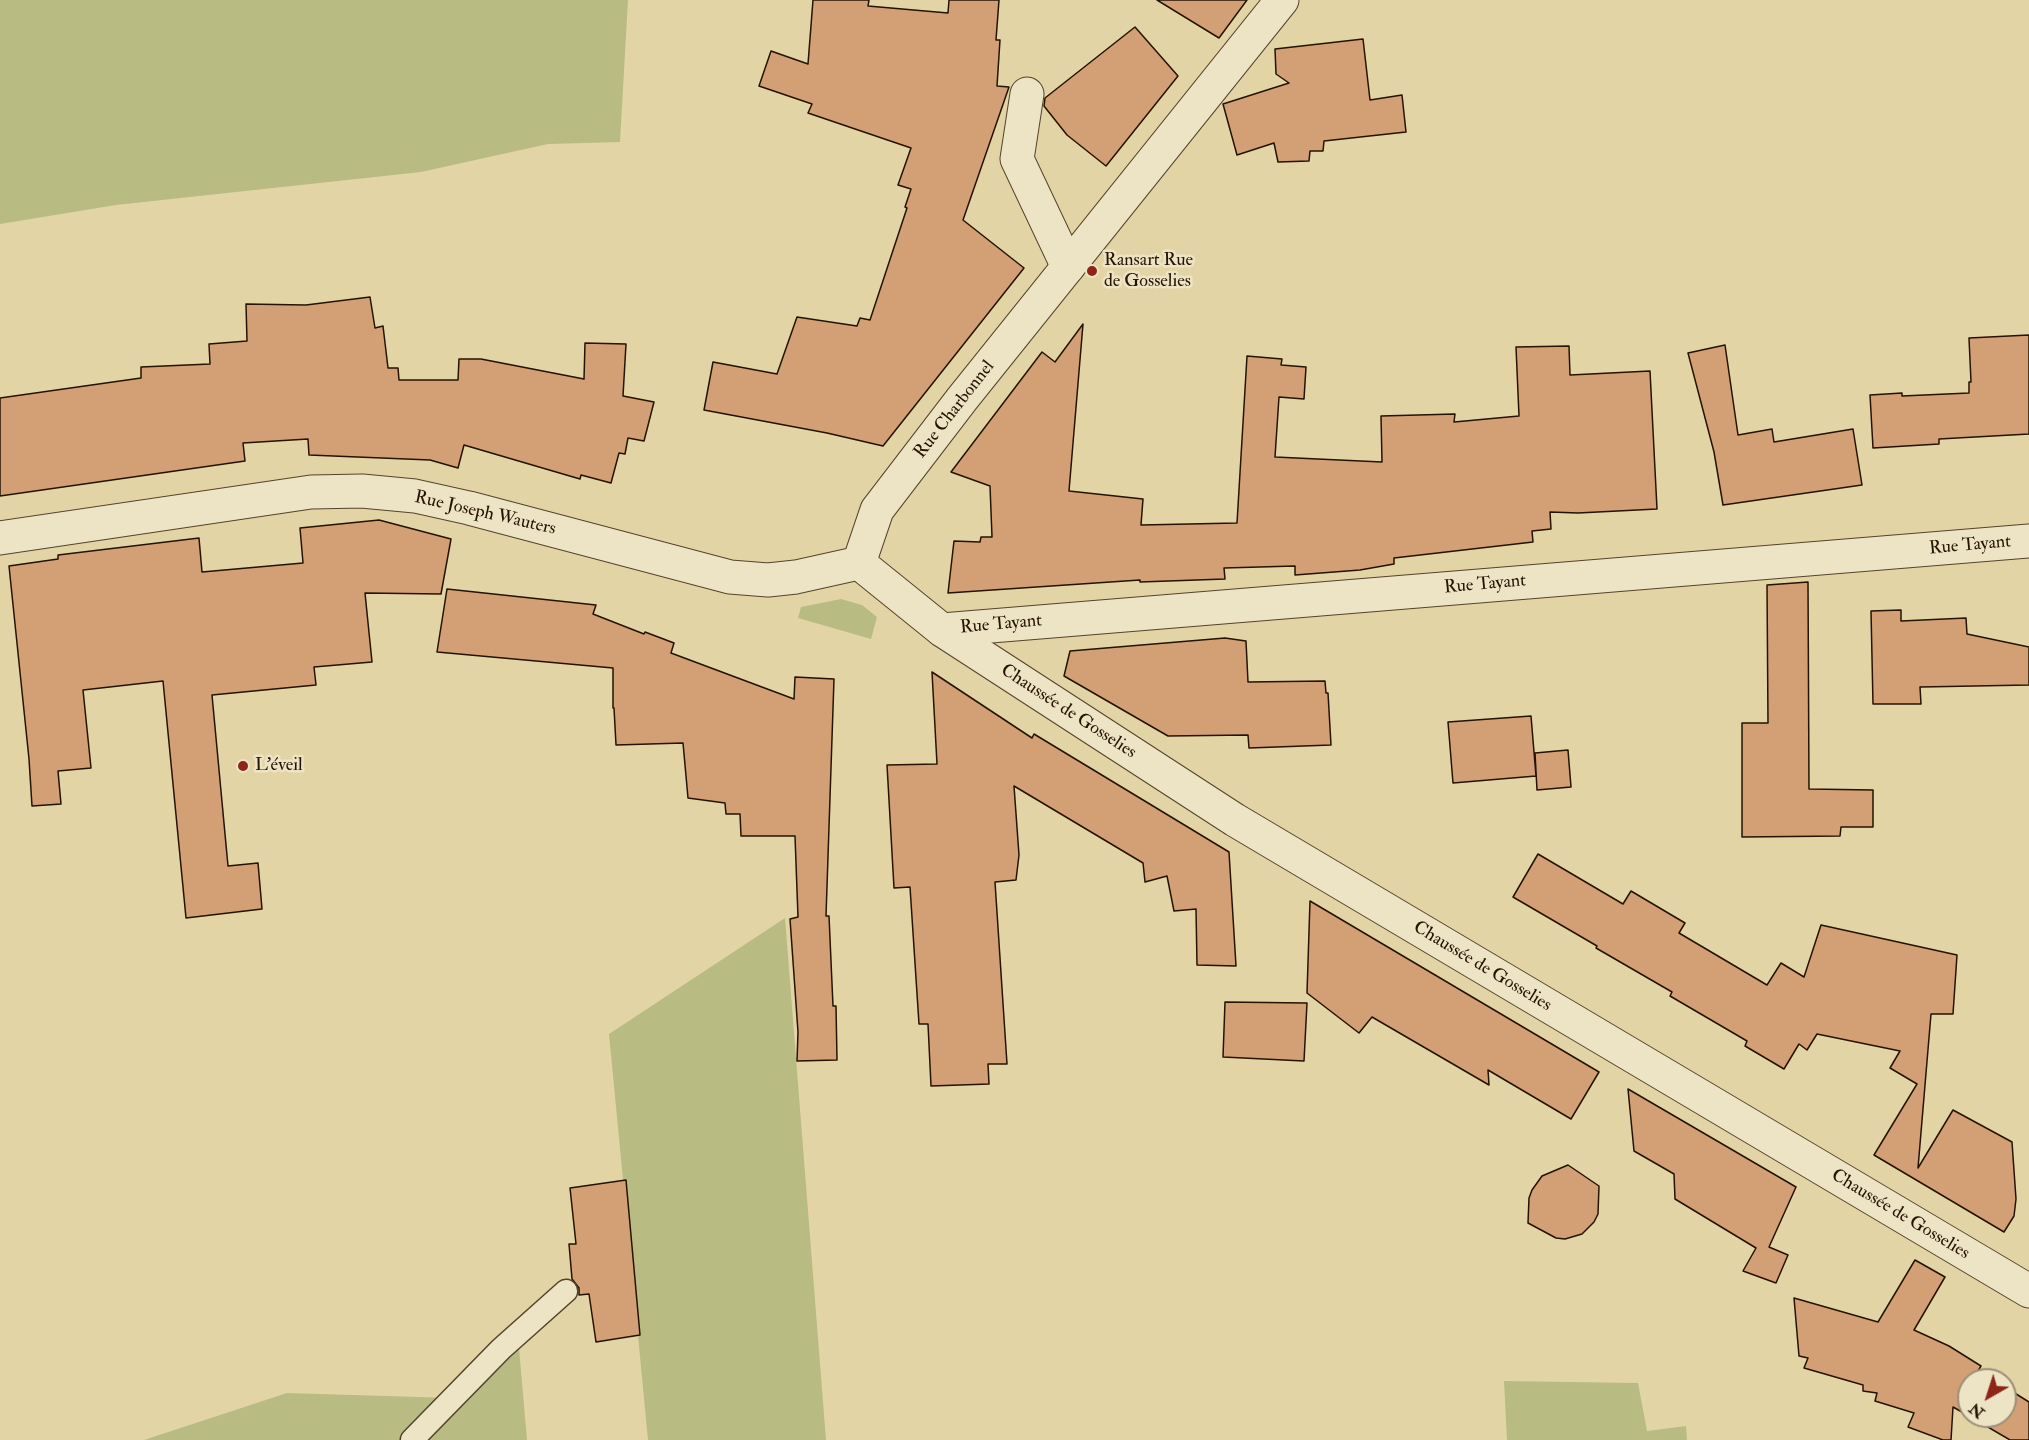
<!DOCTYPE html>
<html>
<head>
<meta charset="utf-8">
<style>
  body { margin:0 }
  #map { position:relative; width:2029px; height:1440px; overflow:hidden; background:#e3d4a6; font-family:"IM FELL Double Pica",serif }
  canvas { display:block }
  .north { position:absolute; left:1957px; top:1368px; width:60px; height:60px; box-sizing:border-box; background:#ede3c5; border:2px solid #9d9077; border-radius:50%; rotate:219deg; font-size:16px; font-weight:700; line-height:24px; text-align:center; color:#251302 }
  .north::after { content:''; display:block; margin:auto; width:21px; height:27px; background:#8f2418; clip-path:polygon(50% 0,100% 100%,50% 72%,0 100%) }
</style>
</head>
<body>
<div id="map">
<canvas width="2029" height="1440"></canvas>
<div class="north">N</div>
</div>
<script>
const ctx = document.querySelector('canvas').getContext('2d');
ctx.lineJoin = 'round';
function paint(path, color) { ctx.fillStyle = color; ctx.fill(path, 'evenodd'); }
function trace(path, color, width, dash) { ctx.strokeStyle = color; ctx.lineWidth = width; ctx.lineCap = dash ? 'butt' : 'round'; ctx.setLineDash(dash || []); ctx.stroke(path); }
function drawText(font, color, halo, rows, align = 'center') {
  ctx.font = font + ' "IM FELL Double Pica",serif'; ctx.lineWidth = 5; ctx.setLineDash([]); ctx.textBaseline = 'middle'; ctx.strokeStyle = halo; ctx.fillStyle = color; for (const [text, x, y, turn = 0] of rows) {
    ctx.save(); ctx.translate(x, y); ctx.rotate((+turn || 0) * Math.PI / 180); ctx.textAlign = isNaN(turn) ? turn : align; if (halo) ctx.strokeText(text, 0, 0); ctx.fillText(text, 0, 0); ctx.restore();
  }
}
const green = new Path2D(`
  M 0,0 L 628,0 L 620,142 L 548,144 L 421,172 L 116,205 L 0,224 Z
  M 841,599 L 862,605 L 877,617 L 871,639 L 798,618 L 801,607 Z
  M 785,918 L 826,1440 L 648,1440 L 609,1034 Z
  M 519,1348 L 527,1440 L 144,1440 L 287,1393 L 452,1398 Z
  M 1504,1381 L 1638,1383 L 1647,1431 L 1686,1426 L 1687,1440 L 1507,1440 Z`);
const building = new Path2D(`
  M 813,0 L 869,0 L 868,6 L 948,13 L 949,0 L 999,0 L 996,40 L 1000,40 L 997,86 L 1009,87 L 963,220 L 1024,268 L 883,446 L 827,433 L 704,410 L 713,362 L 777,374 L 797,317 L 857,326 L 860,318 L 870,320 L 907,208 L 905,207 L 911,189 L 898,185 L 911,148 L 808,113 L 812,104 L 759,86 L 771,51 L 808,64 Z
  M 1157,0 L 1247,0 L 1219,38 Z
  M 1135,27 L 1178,76 L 1106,166 L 1067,135 L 1044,106 L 1045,98 Z
  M 1363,39 L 1370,100 L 1402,95 L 1406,132 L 1324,141 L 1323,151 L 1310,151 L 1309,161 L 1278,162 L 1274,143 L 1237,155 L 1223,104 L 1289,83 L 1276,74 L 1275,49 Z
  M 370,297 L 375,328 L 383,326 L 388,368 L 398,368 L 399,380 L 458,380 L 459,359 L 481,359 L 584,379 L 585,343 L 626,344 L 623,396 L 654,402 L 644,441 L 628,438 L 625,454 L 619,453 L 611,483 L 581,475 L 580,479 L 464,445 L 458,468 L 430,460 L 309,455 L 308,439 L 243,443 L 245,461 L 0,496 L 0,398 L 141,378 L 141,367 L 210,364 L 209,344 L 247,341 L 246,304 L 306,305 Z
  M 1083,324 L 1069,491 L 1143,499 L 1141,525 L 1237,523 L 1247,356 L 1282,359 L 1281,365 L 1306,367 L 1304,399 L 1279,397 L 1275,457 L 1382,462 L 1381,416 L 1455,414 L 1454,422 L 1519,416 L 1516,347 L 1569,346 L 1570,375 L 1650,371 L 1657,509 L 1578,513 L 1550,512 L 1551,529 L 1532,531 L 1533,542 L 1394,558 L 1394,564 L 1360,570 L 1295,575 L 1295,566 L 1224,568 L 1225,579 L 1140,582 L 1140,580 L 948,593 L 954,541 L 980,542 L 981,537 L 992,537 L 990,486 L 951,472 L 1042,352 L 1055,362 Z
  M 2029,335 L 2029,434 L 1939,439 L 1939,444 L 1873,448 L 1870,395 L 1902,393 L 1902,396 L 1969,393 L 1969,382 L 1971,382 L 1969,338 Z
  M 1725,345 L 1738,435 L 1772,429 L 1774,442 L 1853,429 L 1862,485 L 1723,505 L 1714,452 L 1688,353 Z
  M 379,520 L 451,539 L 441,594 L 365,593 L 372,662 L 314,667 L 316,685 L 212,695 L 228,866 L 258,863 L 262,909 L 186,918 L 163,681 L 83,690 L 91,768 L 58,771 L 61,804 L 32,806 L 29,759 L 9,566 L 58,559 L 58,555 L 199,538 L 202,572 L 303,563 L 300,528 Z
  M 1808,582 L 1809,789 L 1873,790 L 1873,827 L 1841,827 L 1840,836 L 1742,837 L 1742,723 L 1768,723 L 1767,585 Z
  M 447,589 L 596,605 L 593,614 L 644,634 L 645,632 L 674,643 L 671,653 L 794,699 L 795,677 L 834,679 L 826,916 L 829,916 L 833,1006 L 836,1006 L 837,1060 L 797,1061 L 798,1032 L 790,919 L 798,917 L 795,836 L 741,836 L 740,814 L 726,814 L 725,803 L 688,798 L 683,743 L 616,745 L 614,708 L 613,708 L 613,668 L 437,652 Z
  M 1901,610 L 1901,621 L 1966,618 L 1967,634 L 2029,647 L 2029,685 L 1920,687 L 1921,704 L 1873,704 L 1871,611 Z
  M 1225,638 L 1246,641 L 1248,682 L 1325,681 L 1326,693 L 1328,693 L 1331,745 L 1249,748 L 1248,735 L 1168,736 L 1064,676 L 1070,651 Z
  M 932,672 L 1032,738 L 1034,734 L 1229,852 L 1236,966 L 1197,965 L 1196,909 L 1174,911 L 1167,876 L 1145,882 L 1143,863 L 1014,786 L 1019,855 L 1016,880 L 995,882 L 1007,1064 L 988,1064 L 989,1084 L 931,1086 L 928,1024 L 919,1024 L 910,887 L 894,888 L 887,765 L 937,764 Z
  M 1531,716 L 1536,776 L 1453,783 L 1448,722 Z
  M 1568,750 L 1571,787 L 1537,790 L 1535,753 Z
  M 1538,854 L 1623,904 L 1631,891 L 1685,923 L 1679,933 L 1767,985 L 1781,963 L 1804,977 L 1821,925 L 1957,955 L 1953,1014 L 1931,1014 L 1918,1168 L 1953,1110 L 2012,1142 L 2016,1199 L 2014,1216 L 2004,1232 L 1874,1155 L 1917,1084 L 1890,1068 L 1900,1051 L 1817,1034 L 1807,1050 L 1799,1044 L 1784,1069 L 1745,1046 L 1747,1041 L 1670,996 L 1672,992 L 1596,948 L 1597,946 L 1513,897 Z
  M 1310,901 L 1599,1072 L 1571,1119 L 1488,1070 L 1489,1085 L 1372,1017 L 1359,1033 L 1307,993 Z
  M 1225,1002 L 1307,1003 L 1304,1061 L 1223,1057 Z
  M 1628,1089 L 1796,1187 L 1769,1247 L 1788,1255 L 1776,1283 L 1743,1271 L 1756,1248 L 1675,1199 L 1674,1174 L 1634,1151 Z
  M 1568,1165 L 1599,1186 L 1598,1214 L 1594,1222 L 1582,1234 L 1565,1239 L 1556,1238 L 1528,1223 L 1529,1198 L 1532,1190 L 1542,1176 Z
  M 626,1180 L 640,1335 L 596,1342 L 589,1294 L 579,1295 L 579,1288 L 572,1279 L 569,1244 L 576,1244 L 570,1188 Z
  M 1915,1260 L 1945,1277 L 1914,1330 L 1949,1346 L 1981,1366 L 1978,1371 L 1993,1380 L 1969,1380 L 1969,1416 L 1953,1407 L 1951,1440 L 1943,1440 L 1908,1427 L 1914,1413 L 1875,1401 L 1877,1393 L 1863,1391 L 1863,1385 L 1804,1368 L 1808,1358 L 1799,1356 L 1794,1298 L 1878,1322 Z
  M 2005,1387 L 2029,1402 L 2029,1440 L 2010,1440 L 1969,1416 L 2005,1416 Z`);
const service = new Path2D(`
  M 412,1440 L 501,1349 L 566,1291`);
const minor = new Path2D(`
  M 1027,94 L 1017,159 L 1068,267
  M 942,630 L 2029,541`);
const tertiary = new Path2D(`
  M 0,538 L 311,492 L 362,491 L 415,496 L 469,508 L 730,577 L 768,580 L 796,577 L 859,563
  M 859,563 L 942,630 L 1235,820 L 2029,1291
  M 859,563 L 877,510 L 962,399 L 1282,0`);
const markers = [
  [1092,271,6,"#8f2418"],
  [243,766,6,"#8f2418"]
];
const poiNames = [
  ["Ransart Rue",1104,261],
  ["de Gosselies",1104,282],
  ["L'éveil",255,766]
];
const streetNames = [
  ["Rue Charbonnel",955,410,-52],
  ["Rue Joseph Wauters",485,514,13],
  ["Rue Tayant",1970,546,-5],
  ["Rue Tayant",1485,585,-5],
  ["Rue Tayant",1001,625,-5],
  ["Chaussée de Gosselies",1068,712,33],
  ["Chaussée de Gosselies",1482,967,31],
  ["Chaussée de Gosselies",1900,1215,31]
];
paint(green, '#b8bc83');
paint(building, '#d39f75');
trace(building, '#251302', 1.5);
trace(service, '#54432b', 25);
trace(minor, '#54432b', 35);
trace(tertiary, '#54432b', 35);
trace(service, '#ede3c5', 22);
trace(minor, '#ede3c5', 33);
trace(tertiary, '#ede3c5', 33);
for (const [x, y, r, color] of markers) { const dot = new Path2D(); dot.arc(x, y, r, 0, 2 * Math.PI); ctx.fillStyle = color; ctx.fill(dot); trace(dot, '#ede3c5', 2); }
drawText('18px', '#251302', '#ede3c5', poiNames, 'left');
drawText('18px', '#251302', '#ede3c5', streetNames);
</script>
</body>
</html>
